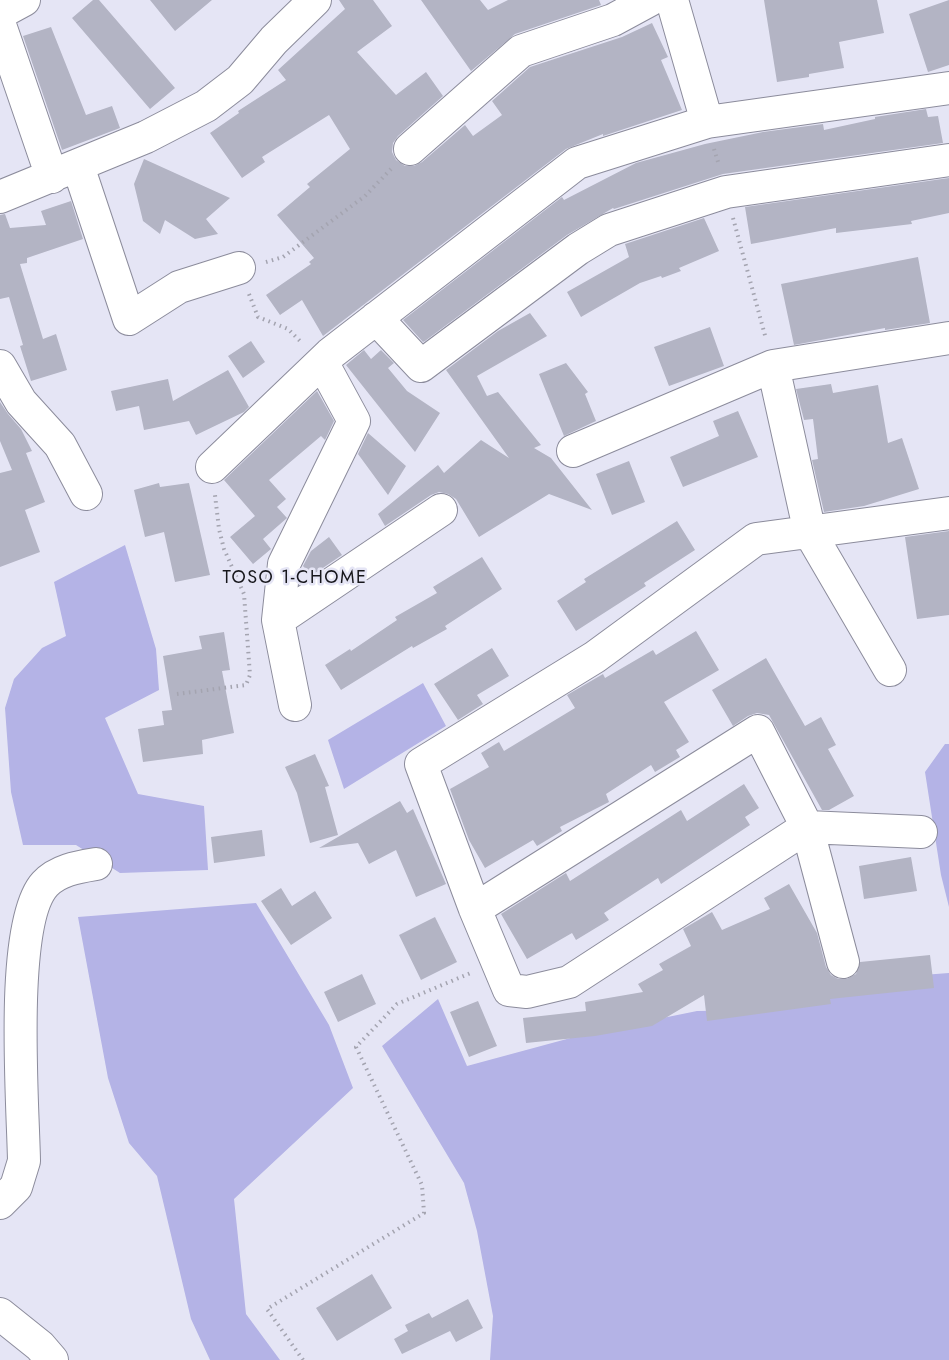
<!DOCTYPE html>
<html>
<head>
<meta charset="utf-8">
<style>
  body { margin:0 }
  canvas { display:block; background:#e5e5f5 }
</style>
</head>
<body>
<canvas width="949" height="1360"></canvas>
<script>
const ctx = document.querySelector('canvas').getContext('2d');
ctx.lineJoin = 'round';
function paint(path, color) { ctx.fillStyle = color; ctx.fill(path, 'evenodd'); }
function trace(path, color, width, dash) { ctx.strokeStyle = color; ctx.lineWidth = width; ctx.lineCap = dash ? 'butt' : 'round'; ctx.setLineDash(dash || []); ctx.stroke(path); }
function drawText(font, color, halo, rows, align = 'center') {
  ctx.font = font + ' Jost,sans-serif'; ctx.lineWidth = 5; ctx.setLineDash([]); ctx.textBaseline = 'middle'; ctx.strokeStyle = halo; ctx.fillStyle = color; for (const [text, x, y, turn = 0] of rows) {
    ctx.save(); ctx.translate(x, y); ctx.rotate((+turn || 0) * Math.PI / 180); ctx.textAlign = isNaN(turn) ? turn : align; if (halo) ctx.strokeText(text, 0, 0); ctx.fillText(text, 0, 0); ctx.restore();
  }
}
const green = new Path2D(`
  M 125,545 L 156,649 L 159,690 L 105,718 L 138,794 L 204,806 L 208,870 L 120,873 L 76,845 L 23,845 L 11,792 L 5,708 L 14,679 L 42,648 L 66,636 L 54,582 Z
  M 423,683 L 446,726 L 344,789 L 328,740 Z
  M 945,744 L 949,744 L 949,907 L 941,875 L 925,772 Z
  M 256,903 L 329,1025 L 353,1088 L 234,1199 L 246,1314 L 280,1360 L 210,1360 L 191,1319 L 157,1176 L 129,1143 L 108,1078 L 78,917 Z
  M 949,973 L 949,1360 L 490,1360 L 493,1316 L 477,1231 L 464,1183 L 382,1046 L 438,999 L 467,1066 L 589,1033 L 697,1011 L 760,1010 L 842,981 Z`);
const building = new Path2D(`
  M 93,0 L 99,0 L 175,88 L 150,109 L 72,18 Z
  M 150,0 L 212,0 L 175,31 Z
  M 339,0 L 373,0 L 392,26 L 357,52 L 396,95 L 426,72 L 443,96 L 398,136 L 393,143 L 392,152 L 396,160 L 405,166 L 414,166 L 422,162 L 465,125 L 473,136 L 502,115 L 492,101 L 530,67 L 622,37 L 652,23 L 668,57 L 661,60 L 682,110 L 603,136 L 603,134 L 566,149 L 323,336 L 302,300 L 280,315 L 266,295 L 311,264 L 309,262 L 314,258 L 277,215 L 310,187 L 307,184 L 350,149 L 329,115 L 262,157 L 265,162 L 242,178 L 210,133 L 239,113 L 238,111 L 286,80 L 278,70 L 345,9 Z
  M 421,0 L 480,0 L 488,10 L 508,0 L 599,0 L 601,5 L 515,34 L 471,71 Z
  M 764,0 L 877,0 L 884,33 L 839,42 L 844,68 L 809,74 L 809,77 L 777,82 Z
  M 949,0 L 949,65 L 928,72 L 909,14 Z
  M 51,27 L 86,115 L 112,106 L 120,128 L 62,150 L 23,36 Z
  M 926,109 L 928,117 L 938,116 L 943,143 L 723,174 L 614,209 L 613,208 L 567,235 L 425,341 L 423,342 L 403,320 L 562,197 L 564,200 L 636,163 L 705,144 L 763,132 L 823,124 L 824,130 L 875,119 L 875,117 Z
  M 144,159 L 230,198 L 206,219 L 218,234 L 195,239 L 165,220 L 160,234 L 143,221 L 134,184 Z
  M 949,178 L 949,213 L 911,221 L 912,224 L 836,233 L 836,228 L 751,244 L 745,207 Z
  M 71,201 L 83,239 L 27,258 L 27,263 L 20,264 L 43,339 L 56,334 L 67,370 L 31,381 L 20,346 L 23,345 L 9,297 L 0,299 L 0,215 L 5,214 L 10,228 L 46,225 L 41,211 Z
  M 704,218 L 719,251 L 679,268 L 681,271 L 662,278 L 661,276 L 640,283 L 581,317 L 567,292 L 629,257 L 625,244 Z
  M 918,257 L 930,323 L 885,330 L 885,328 L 794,345 L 781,284 Z
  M 530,313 L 547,336 L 477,376 L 487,396 L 498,392 L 541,445 L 534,448 L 551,458 L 592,510 L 549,494 L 479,537 L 456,499 L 448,494 L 439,492 L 431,495 L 385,526 L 378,514 L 438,465 L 444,473 L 481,440 L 509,458 L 446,370 L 498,331 Z
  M 710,327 L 724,366 L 669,386 L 654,347 Z
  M 251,341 L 265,362 L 243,378 L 228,356 Z
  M 364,350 L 371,359 L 381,350 L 394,363 L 388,368 L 407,391 L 440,413 L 415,452 L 346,365 Z
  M 566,363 L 588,392 L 585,394 L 596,421 L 564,436 L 539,374 Z
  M 228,370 L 249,407 L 244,412 L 196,435 L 189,421 L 144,430 L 139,406 L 116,411 L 111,391 L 168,379 L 173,401 Z
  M 831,384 L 833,393 L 878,385 L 888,443 L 902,438 L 919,489 L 864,506 L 824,512 L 812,460 L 818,459 L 813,419 L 804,420 L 796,389 Z
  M 317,391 L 334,421 L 325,440 L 321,436 L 269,480 L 286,499 L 277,507 L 287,518 L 263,539 L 271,549 L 253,564 L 230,537 L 255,516 L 224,480 Z
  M 0,402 L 8,414 L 21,429 L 32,451 L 26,453 L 45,502 L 25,510 L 40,552 L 0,567 L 0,473 L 12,470 L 0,441 Z
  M 738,411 L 758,457 L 683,487 L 670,457 L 719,436 L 713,421 Z
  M 368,433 L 406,466 L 388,495 L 358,454 Z
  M 629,461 L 645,502 L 612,515 L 596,474 Z
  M 159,483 L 160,487 L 189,483 L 210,575 L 175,582 L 164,532 L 145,537 L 134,490 Z
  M 677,521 L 695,550 L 644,583 L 646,586 L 576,631 L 557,601 L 586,582 L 584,579 Z
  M 949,531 L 949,615 L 917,619 L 905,537 Z
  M 329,537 L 342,555 L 311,576 L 303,566 L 311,551 Z
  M 482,557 L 502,589 L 445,626 L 447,629 L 413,648 L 412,646 L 341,690 L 325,665 L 350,649 L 351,651 L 397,620 L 395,617 L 437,593 L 433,587 Z
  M 696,631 L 719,670 L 664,702 L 689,742 L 676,750 L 680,757 L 655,772 L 651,765 L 606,794 L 609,802 L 560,827 L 562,831 L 537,846 L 533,840 L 485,868 L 469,840 L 450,789 L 489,767 L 481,753 L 499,742 L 504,751 L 575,708 L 567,695 L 603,674 L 605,678 L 653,650 L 656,655 Z
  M 224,632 L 230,670 L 222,671 L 234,733 L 202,740 L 203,754 L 143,762 L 138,729 L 164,725 L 162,711 L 172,710 L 163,656 L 202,649 L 199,636 Z
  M 492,648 L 509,676 L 477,695 L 483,704 L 458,720 L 434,684 Z
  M 766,658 L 805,726 L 821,717 L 836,745 L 828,749 L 854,796 L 829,810 L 822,810 L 769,715 L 757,713 L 748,716 L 733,726 L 712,690 Z
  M 315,754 L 329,786 L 325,787 L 338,835 L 310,843 L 297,793 L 285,767 Z
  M 744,784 L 759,808 L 745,817 L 750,825 L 661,884 L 658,878 L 604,913 L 609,920 L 576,940 L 572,933 L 527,959 L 501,914 L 566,873 L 570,881 L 681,810 L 687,821 Z
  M 400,801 L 407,813 L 413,809 L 446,884 L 416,897 L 396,850 L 369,864 L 358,843 L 319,848 Z
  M 262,830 L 265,856 L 214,863 L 211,837 Z
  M 911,857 L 917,891 L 864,899 L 859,866 Z
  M 789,884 L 817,933 L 826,967 L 831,975 L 838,979 L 847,979 L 856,974 L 860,962 L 930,955 L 934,988 L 830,999 L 831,1004 L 707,1021 L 704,995 L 652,1026 L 595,1036 L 526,1043 L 523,1018 L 586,1011 L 585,1002 L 643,992 L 638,984 L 663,970 L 659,964 L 691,946 L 683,929 L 712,912 L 722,930 L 770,909 L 764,898 Z
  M 281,888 L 292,906 L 315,891 L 332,918 L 291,945 L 261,901 Z
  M 435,917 L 457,962 L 421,980 L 399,935 Z
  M 362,974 L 376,1004 L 338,1022 L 324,992 Z
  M 478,1001 L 497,1046 L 469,1057 L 450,1012 Z
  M 372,1274 L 392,1308 L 337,1341 L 316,1308 Z
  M 468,1299 L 483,1328 L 456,1342 L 450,1331 L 402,1354 L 394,1339 L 408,1331 L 405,1325 L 429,1313 L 432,1318 Z`);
const path = new Path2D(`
  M 714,149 L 719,165
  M 733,218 L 766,339
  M 266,262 L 283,257 L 365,196 L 391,169
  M 249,294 L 258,317 L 288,329 L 302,343
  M 177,694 L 246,685 L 250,675 L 244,594 L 224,549 L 219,529 L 215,495
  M 303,1360 L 267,1309 L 424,1213 L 422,1185 L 356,1047 L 397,1004 L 473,972`);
const minor = new Path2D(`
  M 672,0 L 707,122
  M 0,13 L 24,0
  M 0,25 L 52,177
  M 410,149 L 521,51 L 613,20 L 650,0
  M 78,166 L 129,319 L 179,287 L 239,268
  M 0,197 L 146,137 L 206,106 L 240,80 L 274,40 L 315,0
  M 376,318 L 421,366 L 578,249 L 609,230 L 726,192 L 949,160
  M 0,366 L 21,402 L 60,445 L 86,494
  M 773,366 L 810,533 L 890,670
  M 573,451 L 773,366 L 949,338
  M 212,467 L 330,354 L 577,163 L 707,122 L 949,88
  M 278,620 L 441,510
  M 295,705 L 278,620 L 284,564 L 354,421 L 322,362
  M 921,832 L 807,827 L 569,982 L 527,992 L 509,990 L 475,909 L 421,764 L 595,657 L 756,539 L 949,513
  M 475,909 L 758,731 L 807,827 L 843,962
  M 0,1203 L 16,1187 L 24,1161 C 23,1104 9,923 45,884 C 58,870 78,867 96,864
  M 0,1314 L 40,1346 L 52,1360`);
const neighbourhoodNames = [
  ["TOSO 1-CHOME",295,579]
];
paint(green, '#b4b3e6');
paint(building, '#b3b4c4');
trace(minor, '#8c8c9c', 34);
trace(path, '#a4a4b0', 4, [1.5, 4.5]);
trace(minor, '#fff', 32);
ctx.letterSpacing = '1.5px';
drawText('18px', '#16161b', '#e5e5f5', neighbourhoodNames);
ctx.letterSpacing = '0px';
</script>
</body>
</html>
